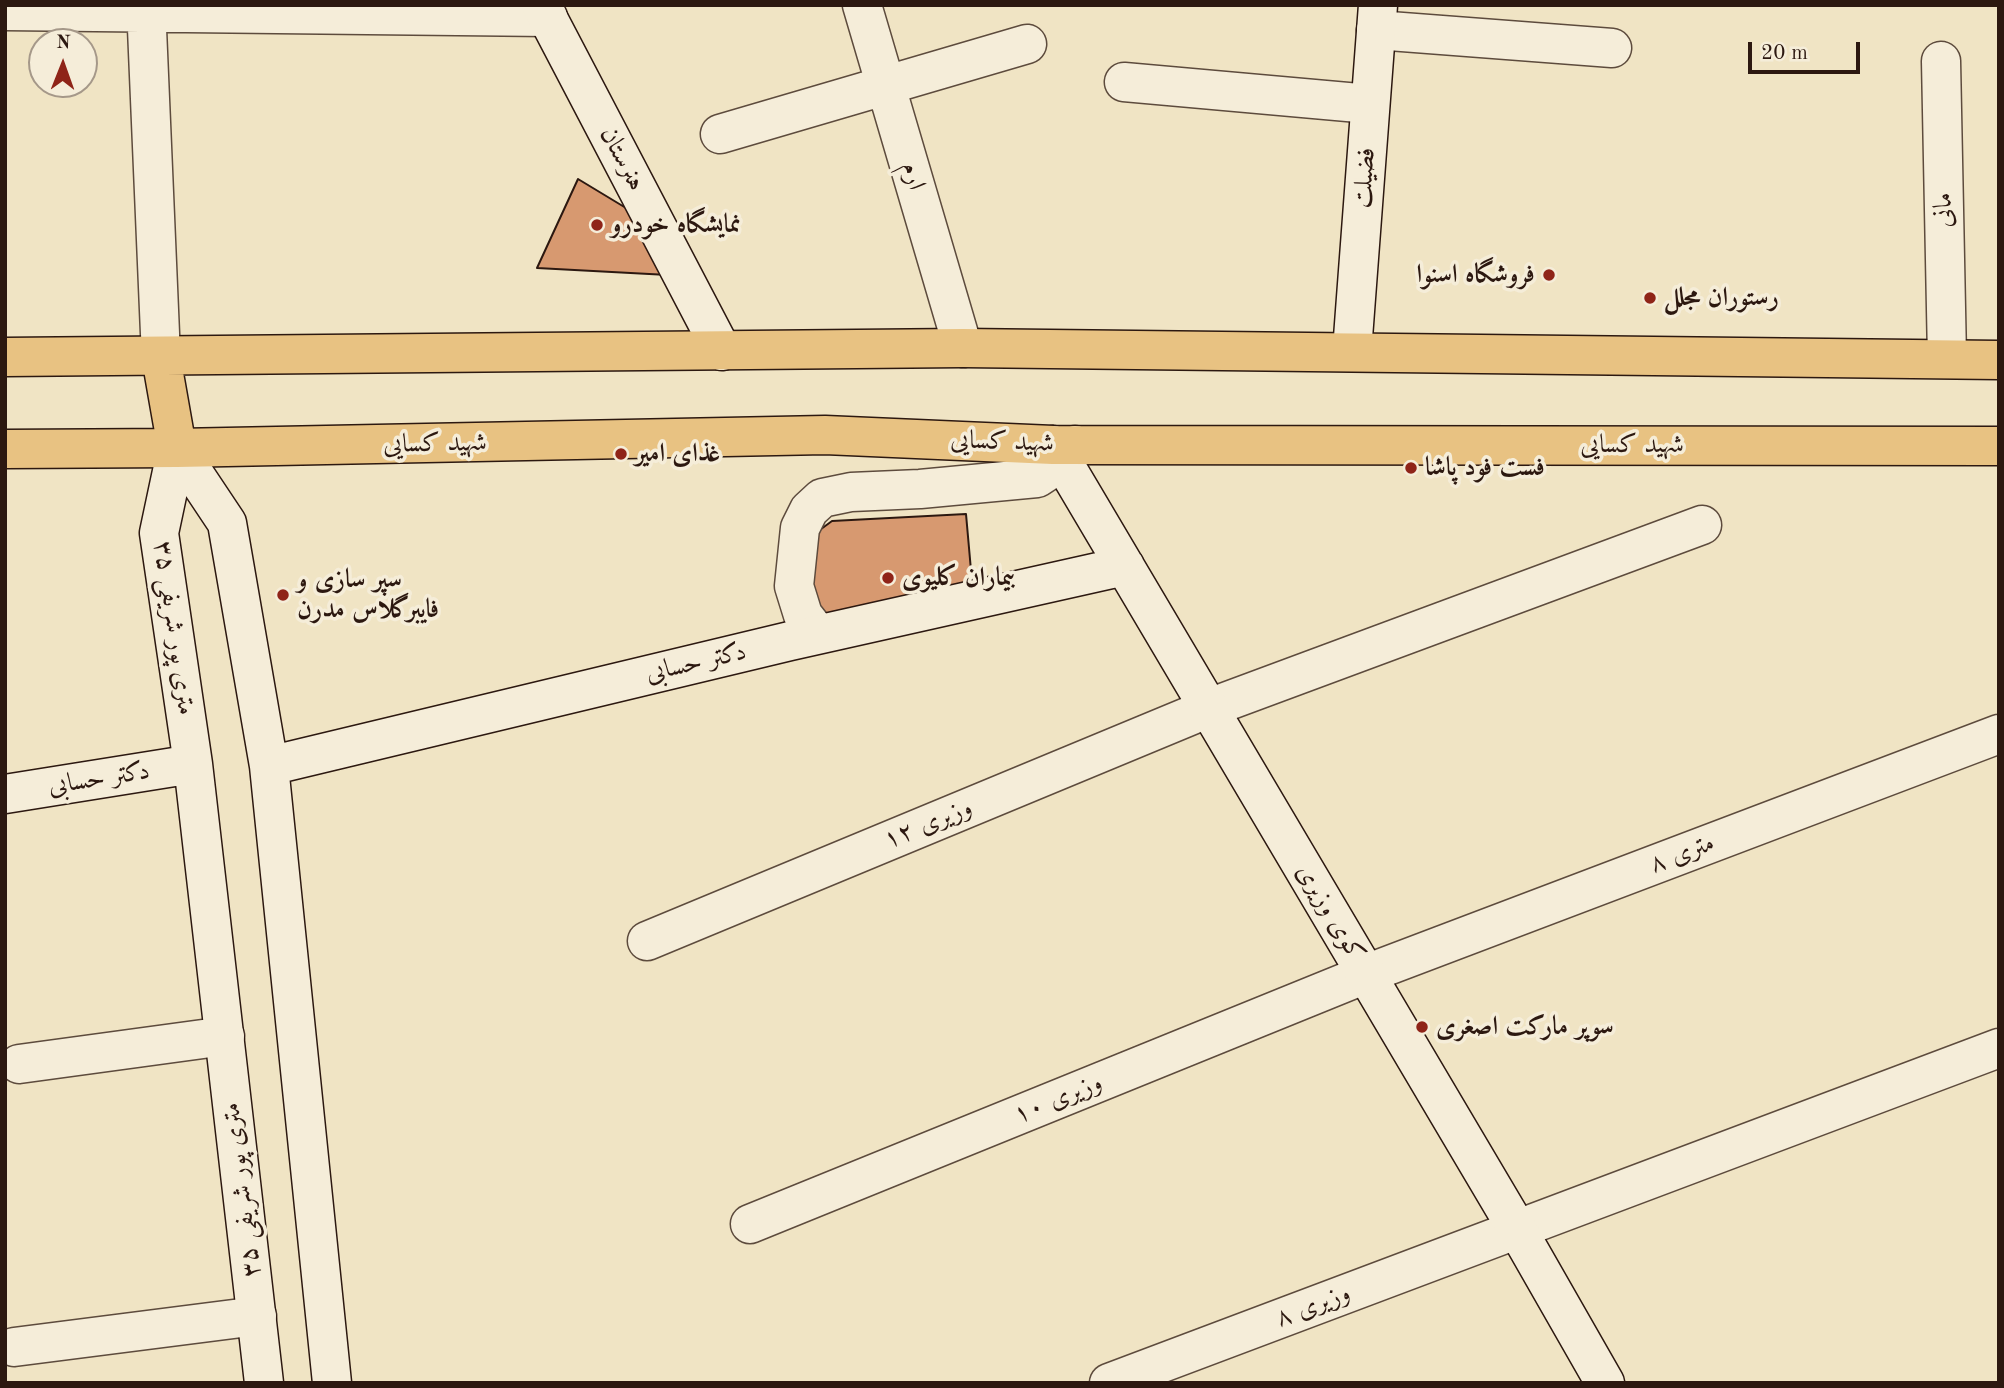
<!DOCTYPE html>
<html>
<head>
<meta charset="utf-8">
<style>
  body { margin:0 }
  #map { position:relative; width:2004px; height:1388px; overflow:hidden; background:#f0e4c4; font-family:"Old Standard TT",serif }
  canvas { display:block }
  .frame { position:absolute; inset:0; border:7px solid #2c1810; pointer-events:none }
  .north { position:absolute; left:28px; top:28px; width:70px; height:70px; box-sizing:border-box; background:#f5edd9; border:2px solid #a59889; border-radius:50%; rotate:1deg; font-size:19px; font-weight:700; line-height:28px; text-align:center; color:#2c1810 }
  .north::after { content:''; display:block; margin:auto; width:24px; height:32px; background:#8f2418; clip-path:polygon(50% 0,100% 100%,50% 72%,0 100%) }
  .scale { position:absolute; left:1748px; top:42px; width:112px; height:32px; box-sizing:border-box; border:4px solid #2c1810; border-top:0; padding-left:9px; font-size:21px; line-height:24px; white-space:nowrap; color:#2c1810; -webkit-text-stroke:5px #f5edd9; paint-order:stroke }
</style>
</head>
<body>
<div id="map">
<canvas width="2004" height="1388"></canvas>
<div class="frame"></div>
<div class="north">N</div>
<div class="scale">20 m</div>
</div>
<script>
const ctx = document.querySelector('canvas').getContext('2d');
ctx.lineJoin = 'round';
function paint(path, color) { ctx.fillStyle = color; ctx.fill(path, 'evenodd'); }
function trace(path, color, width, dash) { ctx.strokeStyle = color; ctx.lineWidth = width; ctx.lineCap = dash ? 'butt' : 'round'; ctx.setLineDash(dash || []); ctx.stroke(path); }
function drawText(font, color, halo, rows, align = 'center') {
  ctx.font = font + ' "Old Standard TT",Amiri,serif'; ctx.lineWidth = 7; ctx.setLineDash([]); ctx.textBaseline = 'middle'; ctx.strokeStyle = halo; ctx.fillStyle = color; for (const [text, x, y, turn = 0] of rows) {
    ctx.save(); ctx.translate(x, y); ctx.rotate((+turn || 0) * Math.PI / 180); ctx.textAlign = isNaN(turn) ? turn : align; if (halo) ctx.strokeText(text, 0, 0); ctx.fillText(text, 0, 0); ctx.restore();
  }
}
const building = new Path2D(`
  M 578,179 L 626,208 L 668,275 L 537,268 Z
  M 966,514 L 973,593 L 831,617 L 813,605 L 809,545 L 817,532 L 832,521 Z`);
const street = new Path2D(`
  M 146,5 L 161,357
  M 862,5 L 963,348
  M 5,11 L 548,17
  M 1376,30 L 1612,48
  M 1941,61 L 1947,358
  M 1124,82 L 1370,104
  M 720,134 L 1027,44
  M 818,634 L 803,615 L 794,586 L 800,528 L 809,510 L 822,498 L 851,492 L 920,489 L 1037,478 L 1063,461 L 1075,445
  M 647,941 L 1209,708 L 1702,525
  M 19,1064 L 225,1036
  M 750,1224 L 1366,974 L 1999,734
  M 14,1347 L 257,1316
  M 1109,1383 L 1999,1048`);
const secondary = new Path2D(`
  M 541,5 L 722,351
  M 1352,351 L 1378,5
  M 1053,445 L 1517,1229 L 1605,1383
  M 177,448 L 227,523 L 269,766 L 332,1383
  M 177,448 L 159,533 L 193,764 L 264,1383
  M 269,766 L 790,641 L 1125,566
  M 5,794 L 193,764`);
const primary = new Path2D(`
  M 5,357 L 963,348 L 1999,360
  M 161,357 L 177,448
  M 5,449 L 177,448 L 825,435 L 1053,445 L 1999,446`);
const markers = [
  [597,225,7,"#8f2418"],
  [1549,275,7,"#8f2418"],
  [1650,298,7,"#8f2418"],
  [621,454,7,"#8f2418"],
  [1411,468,7,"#8f2418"],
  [888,578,7,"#8f2418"],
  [283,595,7,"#8f2418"],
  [1422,1027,7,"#8f2418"]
];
const streetNames = [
  ["هنرستان",622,159,62],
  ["ارم",913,176,74],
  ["فضیلت",1365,178,-86],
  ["مانی",1944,210,-91],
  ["شهید کسایی",1002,442,2],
  ["شهید کسایی",435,444,-1],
  ["شهید کسایی",1632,445],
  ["۳۵ متری پور شریفی",174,628,82],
  ["دکتر حسابی",696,663,-13],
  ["دکتر حسابی",99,779,-9],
  ["وزيری ۱۲",928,824,-22],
  ["متری ۸",1682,854,-21],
  ["کوی وزیری",1330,913,59],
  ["وزیری ۱۰",1058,1099,-22],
  ["۳۵ متری پور شریفی",242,1190,-97],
  ["وزیری ۸",1313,1306,-21]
];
const poiNames = [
  ["نمایشگاه خودرو",611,225],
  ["فروشگاه اسنوا",1535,275,"right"],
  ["رستوران مجلل",1664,298],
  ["غذای امیر",635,454],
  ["فست فود پاشا",1425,468],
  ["بیماران کلیوی",902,578],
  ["سپر سازی و",297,580],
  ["فایبرگلاس مدرن",297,610],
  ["سوپر مارکت اصغری",1436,1027]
];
paint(building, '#d79970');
trace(building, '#2c1810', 2);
trace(street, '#5d4b3d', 41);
trace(secondary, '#2c1810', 41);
trace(primary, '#2c1810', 41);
trace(street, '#f5edd9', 38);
trace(secondary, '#f5edd9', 38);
trace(primary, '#e8c282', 38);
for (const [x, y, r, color] of markers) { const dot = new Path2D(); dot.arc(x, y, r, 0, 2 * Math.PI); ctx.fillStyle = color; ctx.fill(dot); trace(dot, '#f5edd9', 2.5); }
drawText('26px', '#2c1810', '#f5edd9', streetNames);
drawText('bold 26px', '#2c1810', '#f5edd9', poiNames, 'left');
</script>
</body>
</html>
